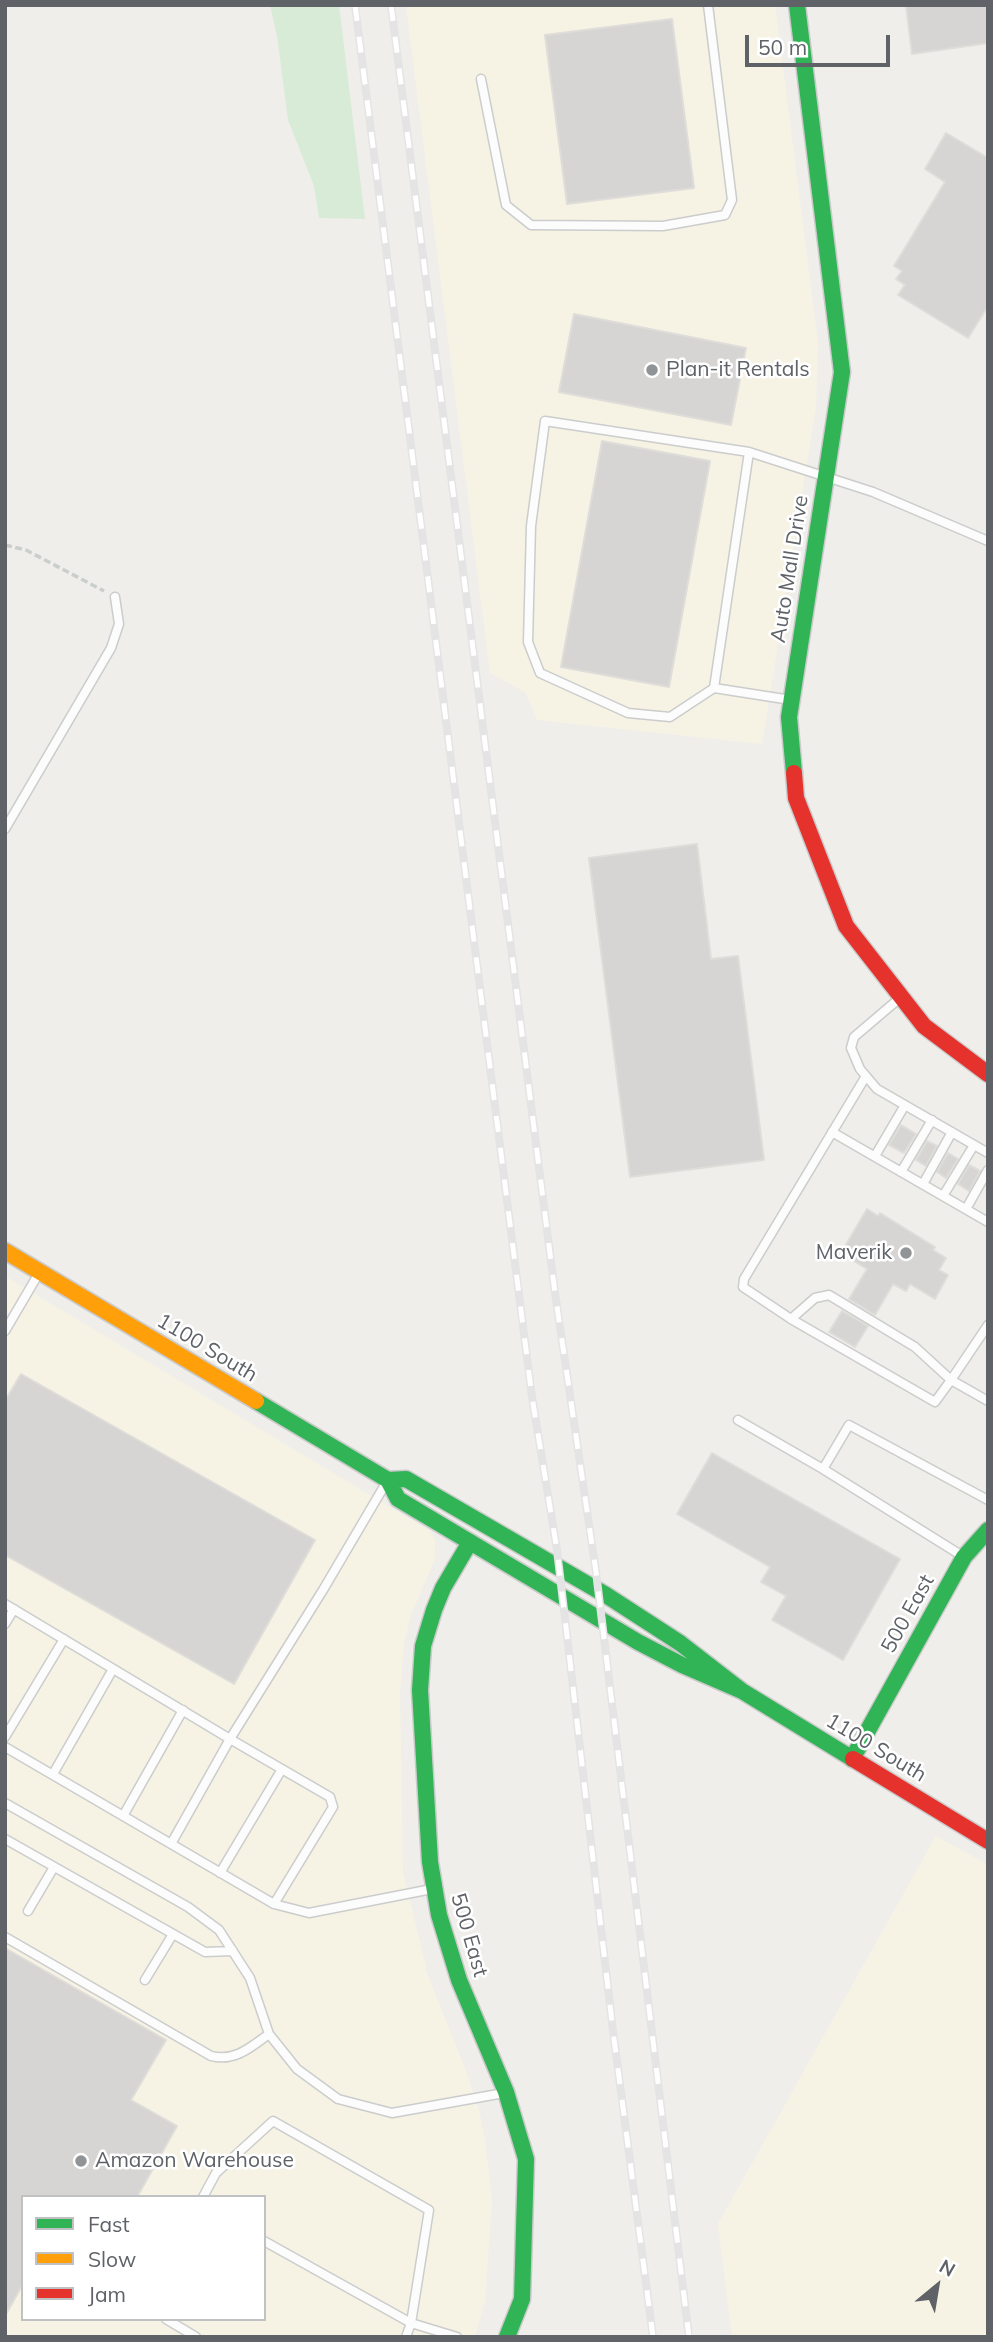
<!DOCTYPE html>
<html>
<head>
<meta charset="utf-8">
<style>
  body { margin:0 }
  #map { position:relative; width:993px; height:2342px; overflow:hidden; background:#efeeea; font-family:Mulish,sans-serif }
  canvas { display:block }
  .frame { position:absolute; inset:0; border:7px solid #5f6368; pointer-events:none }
  .legend { position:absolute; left:21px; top:2195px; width:245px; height:126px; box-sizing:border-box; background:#fff; border:2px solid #bfc1c3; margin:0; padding:9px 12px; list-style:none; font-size:21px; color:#5f6368 }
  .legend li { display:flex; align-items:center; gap:14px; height:35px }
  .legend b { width:35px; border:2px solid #bfc1c3 }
  .north { position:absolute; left:902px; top:2251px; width:70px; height:70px; -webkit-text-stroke:5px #fff; paint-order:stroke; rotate:30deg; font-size:19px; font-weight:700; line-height:28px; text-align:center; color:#5f6368 }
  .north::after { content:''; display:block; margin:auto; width:24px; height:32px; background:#5f6368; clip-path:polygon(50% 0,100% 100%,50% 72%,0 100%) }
  .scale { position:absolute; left:745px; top:35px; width:145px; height:32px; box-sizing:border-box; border:4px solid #5f6368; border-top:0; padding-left:9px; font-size:21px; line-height:24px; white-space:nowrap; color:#5f6368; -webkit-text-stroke:5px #fff; paint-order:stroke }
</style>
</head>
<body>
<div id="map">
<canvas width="993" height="2342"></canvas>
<div class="frame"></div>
<ul class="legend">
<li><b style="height:9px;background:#30b455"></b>Fast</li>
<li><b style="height:9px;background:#ff9f0a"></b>Slow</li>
<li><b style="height:9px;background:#e5322d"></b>Jam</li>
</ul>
<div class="north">N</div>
<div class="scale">50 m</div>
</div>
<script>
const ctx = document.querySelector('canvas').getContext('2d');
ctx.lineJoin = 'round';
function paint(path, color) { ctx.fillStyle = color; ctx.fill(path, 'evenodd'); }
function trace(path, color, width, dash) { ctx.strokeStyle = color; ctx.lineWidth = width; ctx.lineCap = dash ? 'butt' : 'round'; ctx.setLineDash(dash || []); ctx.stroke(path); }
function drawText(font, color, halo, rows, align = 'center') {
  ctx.font = font + ' Mulish,sans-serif'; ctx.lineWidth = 5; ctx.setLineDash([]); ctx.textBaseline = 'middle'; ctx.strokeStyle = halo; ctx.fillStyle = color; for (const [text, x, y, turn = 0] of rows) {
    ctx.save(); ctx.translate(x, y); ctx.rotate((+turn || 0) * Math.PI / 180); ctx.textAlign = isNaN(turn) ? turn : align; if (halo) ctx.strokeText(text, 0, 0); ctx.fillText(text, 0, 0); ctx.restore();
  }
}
const commercial = new Path2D(`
  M 406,5 L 775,5 L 818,343 L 816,407 L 762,744 L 537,720 L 526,693 L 490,673 Z
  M 5,1276 L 430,1531 L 435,1540 L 435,1559 L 411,1615 L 404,1643 L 400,1694 L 403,1872 L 426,1967 L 425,1968 L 464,2066 L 479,2110 L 485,2140 L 492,2200 L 485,2301 L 475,2337 L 5,2337 ZM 23,2197 L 264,2197 L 264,2319 L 23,2319 Z
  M 936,1836 L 988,1865 L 988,2337 L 732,2337 L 718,2224 Z`);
const green = new Path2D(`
  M 270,5 L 339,5 L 365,219 L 319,218 L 314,186 L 288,120 L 277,36 Z`);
const building = new Path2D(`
  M 906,5 L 988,5 L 988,43 L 912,54 Z
  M 672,19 L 694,188 L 567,204 L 545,35 Z
  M 946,133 L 988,158 L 988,306 L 968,338 L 898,295 L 905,285 L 896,279 L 902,271 L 894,266 L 945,182 L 925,169 Z
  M 574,314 L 746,348 L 731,425 L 559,392 Z
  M 602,441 L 710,461 L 669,687 L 561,667 Z
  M 697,844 L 711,959 L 738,956 L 764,1160 L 630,1177 L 589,858 Z
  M 901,1125 L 916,1134 L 904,1153 L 889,1145 Z
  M 927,1141 L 937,1146 L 926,1166 L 916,1160 Z
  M 948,1153 L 958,1159 L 946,1178 L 937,1172 Z
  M 969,1165 L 980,1171 L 969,1191 L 958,1184 Z
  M 867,1209 L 878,1216 L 880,1213 L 935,1247 L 933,1250 L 946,1258 L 939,1270 L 948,1275 L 935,1299 L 910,1284 L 906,1291 L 893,1284 L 875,1315 L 849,1299 L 867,1269 L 841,1253 Z
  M 842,1311 L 868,1326 L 855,1347 L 829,1332 Z
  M 21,1374 L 315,1540 L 234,1684 L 5,1555 L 5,1401 Z
  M 712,1453 L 900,1559 L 843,1660 L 772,1620 L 786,1596 L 761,1582 L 770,1567 L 677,1514 Z
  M 5,1948 L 166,2040 L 131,2100 L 177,2126 L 137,2197 L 23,2197 L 23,2284 L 5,2316 Z`);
const path = new Path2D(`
  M 5,545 L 26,550 L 104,591`);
const lane = new Path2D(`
  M 481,79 L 506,205 L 531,225 L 663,226 L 725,215 L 732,200 L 708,5
  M 714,688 L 749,452
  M 791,700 L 714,688 L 670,717 L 628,713 L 540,673 L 528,642 L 531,526 L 545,421 L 749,452 L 873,492 L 988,541
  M 5,829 L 111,648 L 119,624 L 115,597
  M 901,997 L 854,1037 L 851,1048 L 860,1069 L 877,1089 L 988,1153
  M 832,1132 L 988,1222
  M 875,1156 L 905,1105
  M 901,1172 L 932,1120
  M 923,1184 L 952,1132
  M 943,1196 L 974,1145
  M 966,1209 L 988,1170
  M 791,1319 L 815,1298 L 829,1295 L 915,1347 L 951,1380 L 935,1402 L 791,1319 L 743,1287 L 744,1279 L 866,1076
  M 988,1325 L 951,1380 L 988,1401
  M 5,1331 L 39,1273
  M 738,1420 L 823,1469 L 964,1557
  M 823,1469 L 849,1425 L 988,1500
  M 5,1604 L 230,1739 L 323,1590 L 386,1483
  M 5,1624 L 14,1609
  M 5,1737 L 64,1639
  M 5,1747 L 274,1904 L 309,1913 L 432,1889
  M 53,1774 L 113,1669
  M 5,1803 L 188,1907 L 219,1930 L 250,1978 L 269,2034 L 297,2069 L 338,2099 L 392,2113 L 504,2093
  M 123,1816 L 183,1710
  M 5,1839 L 205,1952 L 233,1951
  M 171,1844 L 230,1739 L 330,1797 L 333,1807 L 274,1904
  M 220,1873 L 282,1769
  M 28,1911 L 54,1867
  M 5,1937 L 211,2056 C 235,2062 251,2047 269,2034
  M 145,1980 L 173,1934
  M 203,2197 L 216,2173 L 273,2121 L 429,2210 L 411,2323 L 406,2337
  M 264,2241 L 411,2323 L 457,2337
  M 166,2319 L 196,2337`);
const fast = new Path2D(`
  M 794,773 L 789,717 L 842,372 L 797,5
  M 256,1401 L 388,1480 L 398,1499 L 470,1542 L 638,1642 L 682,1665 L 742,1691
  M 388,1480 L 406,1479 L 606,1595 L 680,1643 L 742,1691 L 853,1759
  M 470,1542 L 443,1588 L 434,1610 L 423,1646 L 420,1690 L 430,1862 L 439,1915 L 459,1980 L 506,2092 L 526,2159 L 522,2299 L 507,2337
  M 852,1759 L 964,1557 L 988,1530`);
const slow = new Path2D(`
  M 5,1251 L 256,1401`);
const jam = new Path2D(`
  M 794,773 L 796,798 L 846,926 L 924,1026 L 988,1074
  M 853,1759 L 988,1841`);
const rail = new Path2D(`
  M 355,5 L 532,1397 L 557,1550 L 613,2031 L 653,2337
  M 391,5 L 555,1293 L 596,1572 L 689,2337`);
const markers = [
  [652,370,7,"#919496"],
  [906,1253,7,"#919496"],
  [81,2161,7,"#919496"]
];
const poiNames = [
  ["Plan-it Rentals",666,370],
  ["Maverik",892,1253,"right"],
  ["Amazon Warehouse",95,2161]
];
const streetNames = [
  ["Auto Mall Drive",790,569,-81],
  ["1100 South",207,1348,31],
  ["500 East",908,1614,-61],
  ["1100 South",876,1748,31],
  ["500 East",469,1935,74]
];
paint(commercial, '#f7f3e4');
paint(green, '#d8ebd6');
paint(building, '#d6d5d3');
trace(building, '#deddd9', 2);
trace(lane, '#cbcccc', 11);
trace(fast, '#cacacb', 19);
trace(slow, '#cacacb', 19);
trace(jam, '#cacacb', 19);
trace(path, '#cacfcc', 3.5, [7, 3.5]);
trace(lane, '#fdfcfc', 8);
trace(fast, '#30b455', 16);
trace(slow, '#ff9f0a', 16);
trace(jam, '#e5322d', 16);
trace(rail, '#e4e4e4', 8);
trace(rail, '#fff', 5, [16]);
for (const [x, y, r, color] of markers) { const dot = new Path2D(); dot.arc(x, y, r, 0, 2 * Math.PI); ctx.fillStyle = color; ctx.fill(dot); trace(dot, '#fff', 2.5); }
drawText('21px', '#5f6368', '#fff', poiNames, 'left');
drawText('21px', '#5f6368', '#fff', streetNames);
</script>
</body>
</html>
